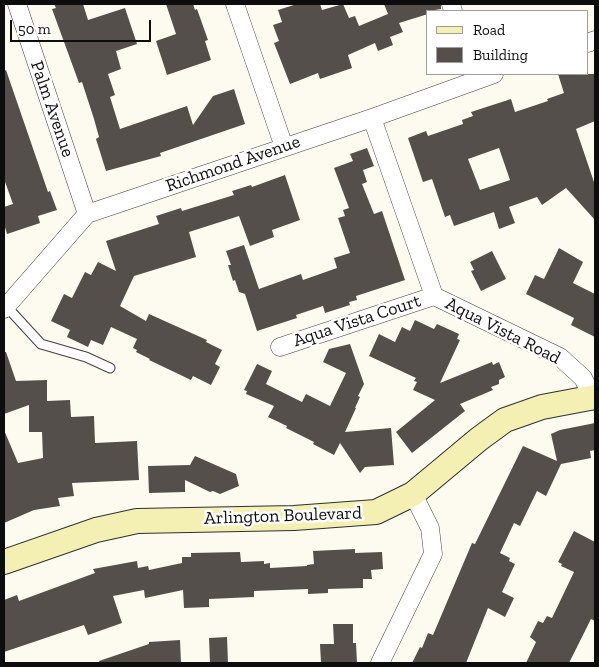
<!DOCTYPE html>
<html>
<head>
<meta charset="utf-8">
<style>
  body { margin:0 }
  #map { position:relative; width:599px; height:667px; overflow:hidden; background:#fdfbf0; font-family:"Zilla Slab",serif }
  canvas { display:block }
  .frame { position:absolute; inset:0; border:5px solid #0d0d0d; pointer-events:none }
  .legend { position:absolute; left:426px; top:10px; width:162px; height:65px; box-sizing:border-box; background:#fff; border:1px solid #9e9e9e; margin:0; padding:6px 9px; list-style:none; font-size:15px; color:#0d0d0d }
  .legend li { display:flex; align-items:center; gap:10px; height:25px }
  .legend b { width:25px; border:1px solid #9e9e9e }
  .scale { position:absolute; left:10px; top:20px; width:141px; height:22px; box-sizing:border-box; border:2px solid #0d0d0d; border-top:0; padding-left:6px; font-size:15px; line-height:18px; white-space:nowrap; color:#0d0d0d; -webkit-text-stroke:4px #fff; paint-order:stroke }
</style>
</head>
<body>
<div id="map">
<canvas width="599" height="667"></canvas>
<div class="frame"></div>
<ul class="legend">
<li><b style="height:6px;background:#f4f0b3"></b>Road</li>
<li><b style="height:14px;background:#554f4b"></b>Building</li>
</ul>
<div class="scale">50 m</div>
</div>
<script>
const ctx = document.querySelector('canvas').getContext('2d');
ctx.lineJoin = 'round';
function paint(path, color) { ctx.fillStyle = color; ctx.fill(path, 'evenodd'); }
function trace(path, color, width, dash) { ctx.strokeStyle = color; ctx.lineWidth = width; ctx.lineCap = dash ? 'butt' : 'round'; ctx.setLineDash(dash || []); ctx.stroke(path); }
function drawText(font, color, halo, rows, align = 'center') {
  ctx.font = font + ' "Zilla Slab",serif'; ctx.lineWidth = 5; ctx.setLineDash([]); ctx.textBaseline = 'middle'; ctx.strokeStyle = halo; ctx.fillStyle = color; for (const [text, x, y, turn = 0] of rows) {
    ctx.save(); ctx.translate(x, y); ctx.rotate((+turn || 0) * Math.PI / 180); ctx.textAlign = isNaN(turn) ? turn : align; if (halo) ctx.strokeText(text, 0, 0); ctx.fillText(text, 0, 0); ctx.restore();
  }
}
const building = new Path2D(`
  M 54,4 L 83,4 L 88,20 L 125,8 L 137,44 L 116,51 L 121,69 L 108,74 L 115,95 L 110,97 L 120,129 L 187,106 L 193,125 L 213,96 L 234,89 L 245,124 L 160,153 L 161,156 L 106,171 L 96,139 L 99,137 L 94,119 L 82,82 L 79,83 L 52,9 L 56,8 Z
  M 166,4 L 193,4 L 195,10 L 197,9 L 208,40 L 205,41 L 211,60 L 167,75 L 156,41 L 176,34 Z
  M 297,4 L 320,4 L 322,10 L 343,4 L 349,18 L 355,16 L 359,26 L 388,14 L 384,4 L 441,4 L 441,9 L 428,11 L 428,14 L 399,23 L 403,32 L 390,37 L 393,45 L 378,51 L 375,43 L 348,55 L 352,68 L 320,79 L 318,73 L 290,84 L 274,43 L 279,41 L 273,25 L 282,22 L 278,10 Z
  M 6,70 L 48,192 L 50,191 L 57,210 L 38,216 L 40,223 L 7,234 L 4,224 L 4,207 L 13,204 L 4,179 L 4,71 Z
  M 558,74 L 595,74 L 595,121 L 576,129 L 595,185 L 595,220 L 566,188 L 542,205 L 537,197 L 509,207 L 515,223 L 499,229 L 494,212 L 454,226 L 450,215 L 445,217 L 432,179 L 423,182 L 408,138 L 426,131 L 428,136 L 463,124 L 462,120 L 473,116 L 471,112 L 511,99 L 515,112 L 548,101 L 547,99 L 564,93 ZM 499,148 L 510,180 L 480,190 L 468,159 Z
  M 367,148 L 374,166 L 363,170 L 367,182 L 362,184 L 374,214 L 382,211 L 405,280 L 356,296 L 357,300 L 349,302 L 350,305 L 325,313 L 323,306 L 296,315 L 297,318 L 257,331 L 245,294 L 239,292 L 235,280 L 233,281 L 228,265 L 231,265 L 226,251 L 244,245 L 259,289 L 301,274 L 303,280 L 337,268 L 334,258 L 350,253 L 338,218 L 345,216 L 343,210 L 349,208 L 334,168 L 353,161 L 350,154 Z
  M 285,175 L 300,220 L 272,230 L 274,237 L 250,246 L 239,216 L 189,232 L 196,257 L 134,276 L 120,306 L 146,321 L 149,314 L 207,340 L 206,342 L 222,350 L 215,364 L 220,367 L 211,385 L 193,376 L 191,380 L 149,360 L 150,359 L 136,352 L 137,350 L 133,348 L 137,339 L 111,327 L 103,345 L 91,340 L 88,347 L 67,337 L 70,330 L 51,321 L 64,294 L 72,298 L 85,272 L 91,275 L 98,262 L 116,271 L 106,241 L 159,224 L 156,216 L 181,208 L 182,211 L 234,195 L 232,191 L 251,185 L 252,187 Z
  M 559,248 L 583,262 L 573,283 L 595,294 L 595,337 L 571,325 L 574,318 L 526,294 L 535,275 L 544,279 Z
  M 492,251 L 506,279 L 481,291 L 471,271 L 474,270 L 470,262 Z
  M 415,320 L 434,329 L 437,324 L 459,334 L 457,339 L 460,340 L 440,383 L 492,362 L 493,365 L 499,362 L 505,377 L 499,380 L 499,384 L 491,387 L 493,390 L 460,404 L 465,411 L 412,453 L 396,432 L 435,400 L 413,390 L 417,382 L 414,381 L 416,378 L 369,356 L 379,334 L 395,342 L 402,327 L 410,331 Z
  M 350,344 L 364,384 L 358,396 L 360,397 L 355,408 L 356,408 L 345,432 L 391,428 L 394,465 L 365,467 L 360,473 L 340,443 L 334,455 L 313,444 L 314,442 L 286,428 L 287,426 L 268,417 L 274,406 L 246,394 L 247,391 L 244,390 L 257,364 L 272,371 L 266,384 L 302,402 L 306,394 L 330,406 L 346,373 L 323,362 L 329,349 Z
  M 4,352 L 6,352 L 16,381 L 47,380 L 47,401 L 70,400 L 71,417 L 94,416 L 95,443 L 137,441 L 139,480 L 72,483 L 74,496 L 58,498 L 60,506 L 34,510 L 4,523 L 4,430 L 18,463 L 43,458 L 42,432 L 29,432 L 29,405 L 4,414 Z
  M 595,423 L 595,450 L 590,451 L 591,458 L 561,464 L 546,496 L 537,491 L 520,526 L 514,523 L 500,553 L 510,558 L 509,561 L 515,564 L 502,592 L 514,598 L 505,617 L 488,608 L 466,663 L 412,663 L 420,647 L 422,648 L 428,633 L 433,635 L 472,543 L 475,544 L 523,446 L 557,461 L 551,434 L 560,430 Z
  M 195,456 L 236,474 L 239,486 L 220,494 L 213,491 L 210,492 L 185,480 L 185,492 L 149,493 L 148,466 L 190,465 Z
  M 574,531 L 595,542 L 595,621 L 591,619 L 569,663 L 526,663 L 536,642 L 530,637 L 538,621 L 543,623 L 547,616 L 552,618 L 574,572 L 561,566 L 562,564 L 558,562 Z
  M 355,549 L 355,553 L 382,552 L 383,569 L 371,570 L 372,579 L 363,579 L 363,588 L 328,589 L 328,593 L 308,594 L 308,589 L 254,591 L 254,597 L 209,599 L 209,607 L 184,608 L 183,590 L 145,598 L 144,590 L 113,596 L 122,623 L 88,635 L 84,625 L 4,652 L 4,600 L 17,595 L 19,601 L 95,573 L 93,569 L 137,561 L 138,568 L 148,566 L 149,570 L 182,563 L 182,557 L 191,557 L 191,553 L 240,552 L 241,562 L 264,561 L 264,564 L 270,563 L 270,568 L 307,566 L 307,565 L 314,564 L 313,551 Z
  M 333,624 L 353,624 L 353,643 L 356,643 L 357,663 L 321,663 L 320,644 L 334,644 Z
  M 227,637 L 228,663 L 210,663 L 209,638 Z
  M 180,640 L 181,663 L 100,663 L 99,661 L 149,644 L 149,642 Z`);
const service = new Path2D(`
  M 7,307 L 41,344 L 86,357 L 110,368`);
const minor = new Path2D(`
  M 17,4 L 87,214
  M 235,4 L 284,147
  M 451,4 L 453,11
  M 588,43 L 595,40
  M 372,118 L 434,296 L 560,357 L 583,378 L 593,398
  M 4,309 L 87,214 L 372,118 L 494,74
  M 280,347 L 434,296
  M 380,663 L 433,554 L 430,528 L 413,494`);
const secondary = new Path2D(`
  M 4,562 L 96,530 L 137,521 L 294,518 L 376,512 L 413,494 L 479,439 L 505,420 L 542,407 L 595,397`);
const streetNames = [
  ["Palm Avenue",52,109,71],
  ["Richmond Avenue",233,164,-19],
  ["Aqua Vista Court",357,321,-18],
  ["Aqua Vista Road",503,331,27],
  ["Arlington Boulevard",283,516,-2]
];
paint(building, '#554f4b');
trace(service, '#404040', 11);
trace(minor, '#404040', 19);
trace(secondary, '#2f2f2f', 26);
trace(service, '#fff', 9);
trace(minor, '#fff', 18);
trace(secondary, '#f4f0b3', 24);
drawText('18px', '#0d0d0d', '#fff', streetNames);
</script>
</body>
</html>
